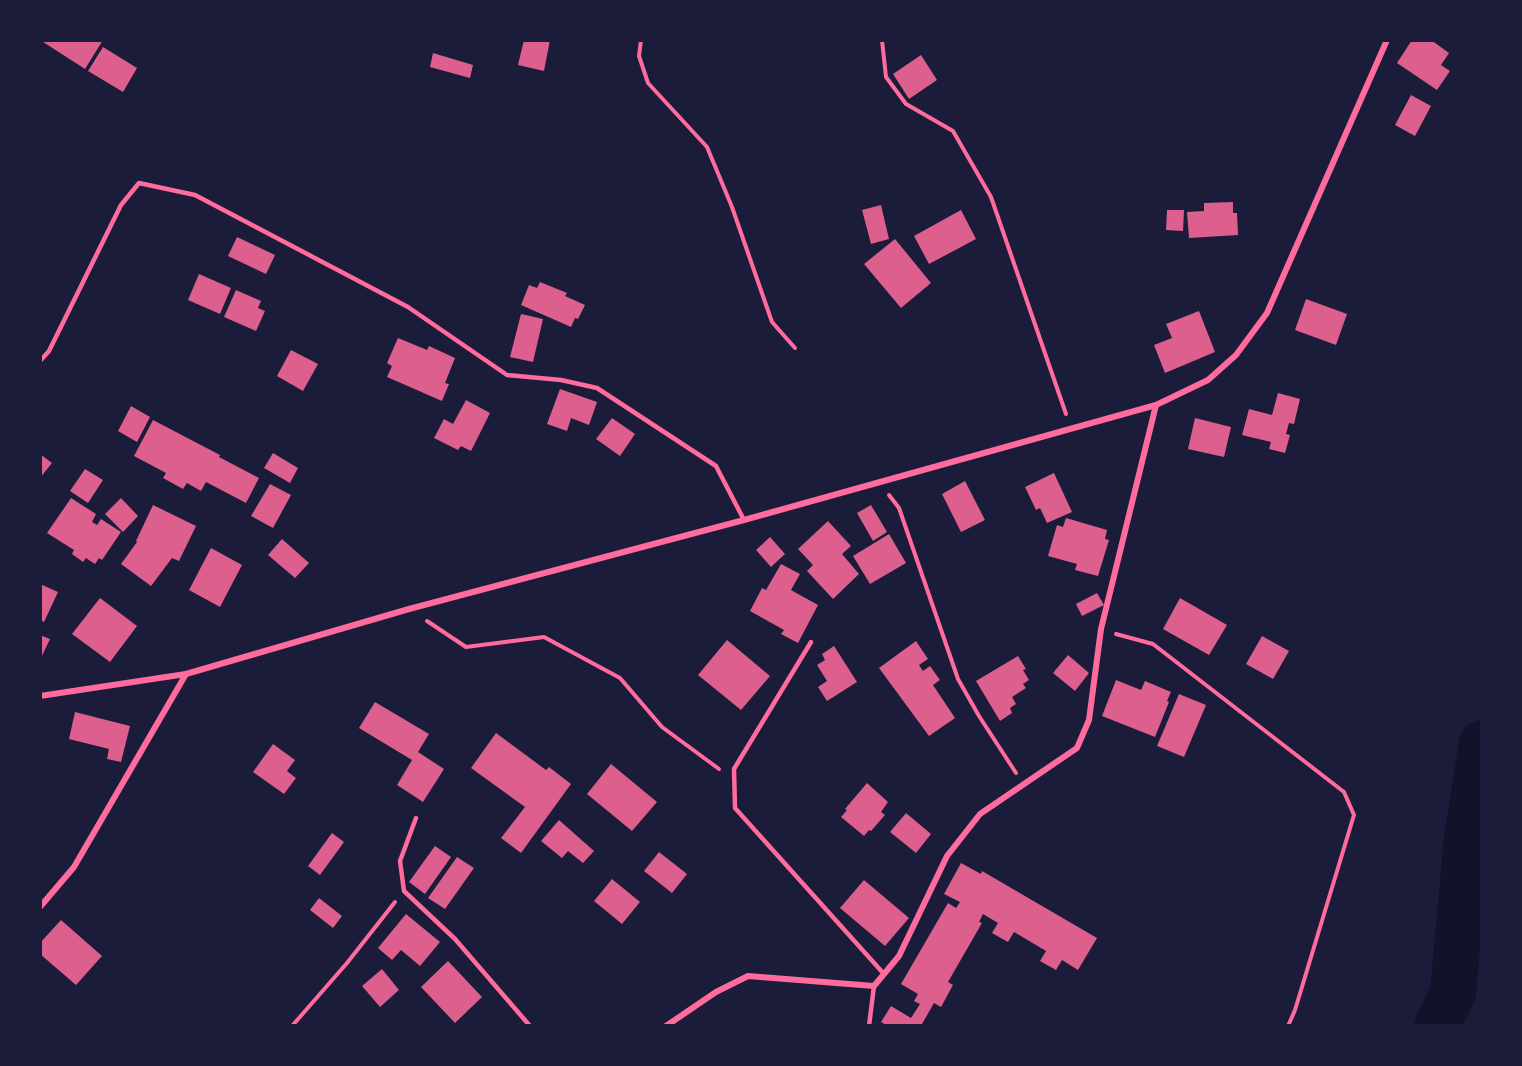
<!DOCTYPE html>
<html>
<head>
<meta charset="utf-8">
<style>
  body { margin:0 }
  #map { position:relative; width:1522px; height:1066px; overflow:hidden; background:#1b1b3a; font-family:Bitter,serif }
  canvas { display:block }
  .frame { position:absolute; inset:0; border:42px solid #1b1b3a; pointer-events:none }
</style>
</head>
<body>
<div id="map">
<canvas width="1522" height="1066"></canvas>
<div class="frame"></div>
</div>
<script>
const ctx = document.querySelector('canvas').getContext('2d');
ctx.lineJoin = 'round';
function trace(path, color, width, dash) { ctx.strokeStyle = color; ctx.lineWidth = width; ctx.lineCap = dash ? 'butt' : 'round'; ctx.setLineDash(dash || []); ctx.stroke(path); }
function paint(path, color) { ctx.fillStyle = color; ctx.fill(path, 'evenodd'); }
const river = new Path2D(`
  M 1437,1026 L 1453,992 L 1467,838 L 1482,743`);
const building = new Path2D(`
  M 40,40 L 103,40 L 85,69 Z
  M 524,40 L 550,40 L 544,71 L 518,65 Z
  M 1412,40 L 1431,40 L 1449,53 L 1441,65 L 1450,71 L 1437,90 L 1397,63 Z
  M 103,47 L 137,68 L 123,92 L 88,71 Z
  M 433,53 L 473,65 L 470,78 L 430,67 Z
  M 921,55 L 937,80 L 909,99 L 893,74 Z
  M 1411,95 L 1431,106 L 1415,136 L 1395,125 Z
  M 1233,202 L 1233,213 L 1237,213 L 1238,235 L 1189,238 L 1187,212 L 1204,211 L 1204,203 Z
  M 881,205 L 889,239 L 871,244 L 862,210 Z
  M 961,210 L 976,239 L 929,264 L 914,236 Z
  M 1167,210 L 1184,210 L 1183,231 L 1166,230 Z
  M 237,237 L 275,255 L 266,274 L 228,256 Z
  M 895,239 L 931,283 L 901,308 L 864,264 Z
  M 199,274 L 231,288 L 220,314 L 188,300 Z
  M 540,282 L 567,293 L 565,296 L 585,305 L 578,319 L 575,318 L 571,327 L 521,305 L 529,285 L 537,288 Z
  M 236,290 L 261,301 L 258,308 L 265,311 L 256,331 L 224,317 Z
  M 1306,299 L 1347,314 L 1336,345 L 1295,330 Z
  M 1199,311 L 1215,352 L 1165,373 L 1154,345 L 1172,338 L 1166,324 Z
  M 521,314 L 543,319 L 533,362 L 510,357 Z
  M 398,338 L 427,350 L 429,346 L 455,358 L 445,383 L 449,384 L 442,401 L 387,377 L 392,366 L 387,363 Z
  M 291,350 L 318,364 L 303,391 L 277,376 Z
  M 560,389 L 597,402 L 589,425 L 571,418 L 567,431 L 547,424 Z
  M 1278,393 L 1300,399 L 1294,424 L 1289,423 L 1286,434 L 1290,435 L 1285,453 L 1269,449 L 1271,442 L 1242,435 L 1249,409 L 1272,415 Z
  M 466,400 L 490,413 L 471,451 L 461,446 L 458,450 L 434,438 L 444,419 L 453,424 Z
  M 131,406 L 150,417 L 137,442 L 118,431 Z
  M 612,418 L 635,434 L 620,456 L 596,439 Z
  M 1195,418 L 1231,427 L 1224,457 L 1188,449 Z
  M 153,420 L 220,455 L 219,457 L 259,478 L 246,503 L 206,482 L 201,491 L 187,483 L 183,489 L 163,478 L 166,473 L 134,456 Z
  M 273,453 L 298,468 L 290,483 L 264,468 Z
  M 40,454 L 52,463 L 40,478 Z
  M 85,469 L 103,480 L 88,503 L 70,491 Z
  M 1054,473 L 1072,512 L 1047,523 L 1040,508 L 1036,510 L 1025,487 Z
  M 965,481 L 985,520 L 961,532 L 942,494 Z
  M 270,484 L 291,495 L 273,528 L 251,516 Z
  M 71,498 L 96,514 L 92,522 L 97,525 L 101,519 L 121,532 L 102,560 L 99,558 L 95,564 L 86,558 L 83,562 L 72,554 L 74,550 L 47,533 Z
  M 121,498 L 138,516 L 123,532 L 105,514 Z
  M 153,505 L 196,526 L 179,561 L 172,558 L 151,586 L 121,564 L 137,542 L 136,541 Z
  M 871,505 L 887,532 L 873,541 L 857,513 Z
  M 1066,518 L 1107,530 L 1105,539 L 1109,540 L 1098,576 L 1075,570 L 1077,564 L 1048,556 L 1057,525 L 1063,527 Z
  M 828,521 L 851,546 L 842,554 L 859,574 L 833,599 L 807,571 L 813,565 L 798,549 Z
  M 889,534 L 906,563 L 870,584 L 853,556 Z
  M 770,537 L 785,554 L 771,567 L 756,550 Z
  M 282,539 L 309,563 L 295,578 L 268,555 Z
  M 211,548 L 242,565 L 220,607 L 189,590 Z
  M 781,564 L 800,574 L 791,590 L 818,605 L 798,643 L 781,634 L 784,630 L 750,611 L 762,588 L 766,590 Z
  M 40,584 L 58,592 L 44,622 L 40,620 Z
  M 1097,593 L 1104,605 L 1082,616 L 1076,604 Z
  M 100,598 L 137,626 L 110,662 L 72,634 Z
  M 1180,598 L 1227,625 L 1209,655 L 1163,629 Z
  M 40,635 L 50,639 L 40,660 Z
  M 1262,636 L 1289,651 L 1273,679 L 1246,664 Z
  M 727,640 L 770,676 L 741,710 L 698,675 Z
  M 916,641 L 928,659 L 919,665 L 923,671 L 930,666 L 940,680 L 933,685 L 955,718 L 929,736 L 879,668 Z
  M 834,646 L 857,682 L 827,701 L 818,687 L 827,681 L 817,665 L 825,660 L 822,654 Z
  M 1068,655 L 1089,673 L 1075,691 L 1053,673 Z
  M 1018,656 L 1026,669 L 1023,670 L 1029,680 L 1023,684 L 1026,688 L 1012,697 L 1016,704 L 1010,708 L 1012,713 L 1000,721 L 976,681 Z
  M 1116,680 L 1141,690 L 1145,681 L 1171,692 L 1167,701 L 1169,702 L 1155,737 L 1102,716 Z
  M 1179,694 L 1206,705 L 1184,757 L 1157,746 Z
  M 375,702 L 429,734 L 418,752 L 444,769 L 423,802 L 397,785 L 412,760 L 359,728 Z
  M 75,712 L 130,726 L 121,762 L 107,759 L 109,749 L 69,739 Z
  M 496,733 L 546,770 L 549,767 L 571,784 L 521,853 L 501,838 L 525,807 L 471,768 Z
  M 273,744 L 295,760 L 287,771 L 296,778 L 284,794 L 253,772 Z
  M 611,764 L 657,802 L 632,831 L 587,794 Z
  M 867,783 L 888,802 L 881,812 L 885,815 L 871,831 L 869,830 L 864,836 L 841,817 L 847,810 L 845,809 Z
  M 906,813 L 931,834 L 916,853 L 890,832 Z
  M 559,820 L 594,851 L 583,863 L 568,851 L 562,858 L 541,841 Z
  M 332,833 L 344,842 L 320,875 L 308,866 Z
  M 435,846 L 451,857 L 425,894 L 409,882 Z
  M 659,852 L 687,874 L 672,893 L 644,871 Z
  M 457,857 L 474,868 L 445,909 L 428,898 Z
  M 961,863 L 981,874 L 982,871 L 1097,938 L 1078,970 L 1062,960 L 1056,970 L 1040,961 L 1046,951 L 1014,932 L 1008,942 L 992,933 L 998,923 L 983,914 L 979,922 L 982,923 L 948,982 L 953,985 L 941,1007 L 934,1003 L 922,1024 L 925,1026 L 888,1026 L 881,1022 L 891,1006 L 911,1018 L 920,1004 L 914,1001 L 918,994 L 901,984 L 948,903 L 956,908 L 960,902 L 944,894 Z
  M 612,879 L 640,902 L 622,924 L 594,901 Z
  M 864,880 L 909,918 L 885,946 L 840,908 Z
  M 319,898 L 342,916 L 333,928 L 310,910 Z
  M 406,914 L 440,942 L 420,966 L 401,950 L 392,960 L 378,948 Z
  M 61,920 L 102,956 L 76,985 L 40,954 L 40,943 Z
  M 448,961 L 482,997 L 455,1023 L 421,987 Z
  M 382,969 L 399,990 L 380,1007 L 362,986 Z`);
const path = new Path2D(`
  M 641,40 L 639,56 L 648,83 L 707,147 L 732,207 L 772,322 L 795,348
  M 882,40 L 886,77 L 906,104 L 953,131 L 991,197 L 1066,414
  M 889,495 L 899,508 L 958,679 L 979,716 L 1016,773
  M 427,621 L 466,647 L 544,637 L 620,678 L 662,727 L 719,769
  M 1116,634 L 1153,644 L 1344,792 L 1354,815 L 1295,1010 L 1288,1026
  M 292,1026 L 347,963 L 395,902`);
const service = new Path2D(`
  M 40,361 L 49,351 L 121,205 L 139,183 L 195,195 L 408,307 L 507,375 L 561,380 L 597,388 L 716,466 L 744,520
  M 811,642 L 734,769 L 735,808 L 884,974
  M 416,818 L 400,861 L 404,891 L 455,939 L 530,1026
  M 869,1026 L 874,986`);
const minor = new Path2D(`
  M 40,696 L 186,674 L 409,609 L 744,520 L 1156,405 L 1208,380 L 1236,355 L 1267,313 L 1387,40
  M 40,907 L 74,867 L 186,674
  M 666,1026 L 716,992 L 748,976 L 874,986 L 899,956 L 947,856 L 980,814 L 1077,748 L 1089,720 L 1101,629 L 1156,405`);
trace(river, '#12122b', 46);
paint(building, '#dd5f8e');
trace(path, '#ff6b9d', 4);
trace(service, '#ff6b9d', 4.5);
trace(minor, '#ff6b9d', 6);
</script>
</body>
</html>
